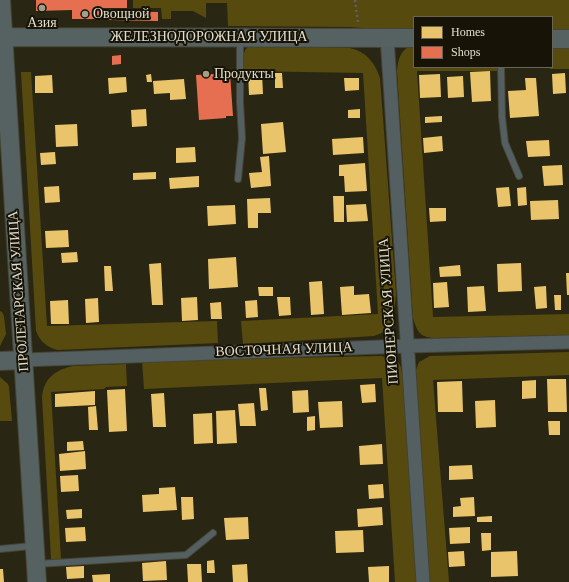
<!DOCTYPE html>
<html>
<head>
<meta charset="utf-8">
<style>
  body { margin:0 }
  #map { position:relative; width:569px; height:582px; overflow:hidden; background:#2a2614; font-family:Georgia,serif }
  canvas { display:block }
  .legend { position:absolute; left:413px; top:16px; width:140px; height:52px; box-sizing:border-box; background:#171407; border:1px solid #686556; margin:0; padding:5px 7px; list-style:none; font-size:12px; color:#e2decd }
  .legend li { display:flex; align-items:center; gap:8px; height:20px }
  .legend b { width:20px; border:1px solid #686556 }
</style>
</head>
<body>
<div id="map">
<canvas width="569" height="582"></canvas>
<ul class="legend">
<li><b style="height:11px;background:#e9c46a"></b>Homes</li>
<li><b style="height:11px;background:#e76f51"></b>Shops</li>
</ul>
</div>
<script>
const ctx = document.querySelector('canvas').getContext('2d');
ctx.lineJoin = 'round';
function paint(path, color) { ctx.fillStyle = color; ctx.fill(path, 'evenodd'); }
function trace(path, color, width, dash) { ctx.strokeStyle = color; ctx.lineWidth = width; ctx.lineCap = dash ? 'butt' : 'round'; ctx.setLineDash(dash || []); ctx.stroke(path); }
function drawText(font, color, halo, rows, align = 'center') {
  ctx.font = font + ' Georgia,serif'; ctx.lineWidth = 4; ctx.setLineDash([]); ctx.textBaseline = 'middle'; ctx.strokeStyle = halo; ctx.fillStyle = color; for (const [text, x, y, turn = 0] of rows) {
    ctx.save(); ctx.translate(x, y); ctx.rotate((+turn || 0) * Math.PI / 180); ctx.textAlign = isNaN(turn) ? turn : align; if (halo) ctx.strokeText(text, 0, 0); ctx.fillText(text, 0, 0); ctx.restore();
  }
}
const green = new Path2D(`
  M 133,0 L 569,0 L 569,30 L 552,30 L 552,17 L 414,17 L 414,30 L 386,30 L 350,27 L 228,26 L 227,3 L 206,3 L 206,18 L 193,11 L 171,11 L 171,19 L 162,19 L 161,8 L 133,8 Z
  M 414,44 L 414,67 L 497,67 L 497,71 L 417,71 L 433,317 L 569,314 L 569,335 L 434,338 C 419,337 417,331 413,318 L 397,71 C 398,58 401,49 414,44 Z
  M 250,45 L 350,48 C 367,52 375,63 380,78 L 396,293 C 394,313 397,329 374,336 L 243,344 L 241,321 L 378,314 L 363,73 L 243,71 C 243,62 241,51 250,45 Z
  M 552,45 L 569,46 L 569,69 L 550,69 L 549,67 L 552,67 Z
  M 21,72 L 31,72 L 47,326 L 217,321 L 218,343 L 58,350 C 47,348 40,341 36,331 Z
  M 0,311 L 2,312 L 4,316 L 6,334 L 0,346 Z
  M 569,352 L 569,375 L 433,380 L 449,582 L 429,582 L 416,370 L 419,362 L 430,356 Z
  M 382,356 C 406,364 398,362 405,384 L 420,582 L 395,582 L 382,378 L 144,389 L 142,361 Z
  M 126,364 L 127,386 L 106,387 L 104,389 L 51,392 L 61,559 L 51,559 L 42,397 C 44,378 55,370 73,366 Z
  M 0,377 L 8,384 L 9,387 L 12,421 L 0,421 Z`);
const homes = new Path2D(`
  M 490,71 L 491,101 L 472,102 L 470,72 Z
  M 248,73 L 262,73 L 263,94 L 249,95 Z
  M 275,73 L 282,73 L 283,88 L 275,88 Z
  M 565,73 L 566,93 L 553,94 L 552,74 Z
  M 151,74 L 152,82 L 147,82 L 146,75 Z
  M 440,74 L 441,97 L 420,98 L 419,75 Z
  M 52,75 L 53,93 L 35,93 L 35,76 Z
  M 463,76 L 464,97 L 448,98 L 447,77 Z
  M 126,77 L 127,92 L 109,94 L 108,78 Z
  M 344,78 L 359,78 L 359,90 L 345,91 Z
  M 525,78 L 536,78 L 539,116 L 510,118 L 508,91 L 526,90 Z
  M 184,79 L 186,99 L 170,100 L 170,93 L 154,94 L 153,81 Z
  M 146,109 L 147,126 L 132,127 L 131,110 Z
  M 360,109 L 360,118 L 348,118 L 348,110 Z
  M 442,116 L 442,122 L 425,123 L 425,117 Z
  M 283,122 L 286,152 L 263,154 L 261,124 Z
  M 77,124 L 78,146 L 56,147 L 55,125 Z
  M 442,136 L 443,151 L 424,153 L 423,138 Z
  M 363,137 L 364,153 L 333,155 L 332,139 Z
  M 549,140 L 550,156 L 528,157 L 526,141 Z
  M 195,147 L 196,162 L 176,163 L 176,148 Z
  M 55,152 L 56,164 L 41,165 L 40,153 Z
  M 269,156 L 271,186 L 251,188 L 249,173 L 262,172 L 260,157 Z
  M 365,163 L 367,191 L 345,192 L 344,176 L 339,176 L 339,165 Z
  M 562,165 L 563,185 L 544,186 L 542,166 Z
  M 156,172 L 156,179 L 133,180 L 133,173 Z
  M 199,176 L 199,187 L 170,189 L 169,178 Z
  M 59,186 L 60,202 L 45,203 L 44,187 Z
  M 509,187 L 511,206 L 498,207 L 496,188 Z
  M 526,187 L 527,205 L 518,206 L 517,188 Z
  M 333,196 L 344,196 L 344,222 L 334,222 Z
  M 270,198 L 271,213 L 258,213 L 258,228 L 248,228 L 247,199 Z
  M 558,200 L 559,219 L 531,220 L 530,201 Z
  M 366,204 L 368,221 L 347,222 L 346,205 Z
  M 235,205 L 236,224 L 208,226 L 207,206 Z
  M 429,208 L 446,208 L 446,221 L 430,222 Z
  M 68,230 L 69,247 L 46,248 L 45,231 Z
  M 77,252 L 78,262 L 62,263 L 61,253 Z
  M 236,257 L 238,287 L 209,289 L 208,259 Z
  M 161,263 L 163,305 L 152,305 L 149,264 Z
  M 521,263 L 522,291 L 498,292 L 497,264 Z
  M 460,265 L 461,276 L 440,277 L 439,267 Z
  M 104,266 L 111,266 L 113,291 L 105,291 Z
  M 566,273 L 569,273 L 569,295 L 567,295 Z
  M 322,281 L 324,314 L 311,315 L 309,282 Z
  M 447,282 L 449,307 L 434,308 L 433,283 Z
  M 354,286 L 354,295 L 369,294 L 371,313 L 342,315 L 340,287 Z
  M 484,286 L 486,311 L 468,312 L 467,287 Z
  M 546,286 L 547,308 L 536,309 L 534,287 Z
  M 258,287 L 273,287 L 273,296 L 259,296 Z
  M 554,295 L 561,295 L 561,310 L 555,310 Z
  M 197,297 L 198,320 L 182,321 L 181,298 Z
  M 277,297 L 290,297 L 291,315 L 279,316 Z
  M 98,298 L 99,322 L 86,323 L 85,299 Z
  M 68,300 L 69,324 L 51,324 L 50,301 Z
  M 257,300 L 258,317 L 246,318 L 245,301 Z
  M 221,302 L 222,319 L 211,319 L 210,303 Z
  M 547,379 L 566,379 L 567,412 L 548,412 Z
  M 536,380 L 536,398 L 522,399 L 522,381 Z
  M 462,381 L 463,412 L 438,412 L 437,382 Z
  M 375,384 L 376,402 L 362,403 L 360,385 Z
  M 259,388 L 266,388 L 268,410 L 261,411 Z
  M 125,389 L 127,431 L 109,432 L 107,390 Z
  M 308,390 L 309,412 L 293,413 L 292,391 Z
  M 95,391 L 95,405 L 55,407 L 55,394 Z
  M 164,393 L 166,427 L 153,427 L 151,394 Z
  M 495,400 L 496,427 L 476,428 L 475,401 Z
  M 342,401 L 343,427 L 320,428 L 318,402 Z
  M 254,403 L 256,426 L 240,426 L 238,404 Z
  M 96,406 L 98,430 L 89,430 L 88,407 Z
  M 235,410 L 237,443 L 217,444 L 216,411 Z
  M 212,413 L 213,443 L 194,444 L 193,414 Z
  M 315,416 L 315,430 L 307,431 L 307,417 Z
  M 548,421 L 560,421 L 560,435 L 549,435 Z
  M 83,441 L 84,450 L 67,451 L 67,442 Z
  M 382,444 L 383,464 L 360,465 L 359,446 Z
  M 85,451 L 86,469 L 60,471 L 59,454 Z
  M 472,465 L 473,479 L 449,480 L 449,466 Z
  M 78,475 L 79,491 L 61,492 L 60,476 Z
  M 383,484 L 384,498 L 369,499 L 368,485 Z
  M 175,487 L 177,510 L 143,512 L 142,495 L 159,494 L 159,488 Z
  M 181,497 L 193,497 L 194,519 L 182,520 Z
  M 474,497 L 475,516 L 453,517 L 453,507 L 461,506 L 460,498 Z
  M 382,507 L 383,525 L 358,527 L 357,509 Z
  M 82,509 L 82,518 L 67,519 L 66,510 Z
  M 492,516 L 492,522 L 477,522 L 477,517 Z
  M 248,517 L 249,539 L 226,540 L 224,518 Z
  M 85,527 L 86,541 L 66,542 L 65,528 Z
  M 470,527 L 470,543 L 450,544 L 449,528 Z
  M 363,530 L 364,552 L 336,553 L 335,531 Z
  M 481,533 L 491,533 L 491,550 L 482,551 Z
  M 464,551 L 465,566 L 449,567 L 448,552 Z
  M 517,551 L 518,576 L 491,577 L 491,552 Z
  M 214,560 L 215,573 L 207,573 L 207,561 Z
  M 166,561 L 167,580 L 143,581 L 142,563 Z
  M 187,564 L 201,564 L 202,582 L 188,582 Z
  M 247,564 L 248,582 L 233,582 L 232,565 Z
  M 84,566 L 84,578 L 67,579 L 66,567 Z
  M 389,566 L 389,582 L 369,582 L 368,567 Z
  M 0,569 L 3,569 L 4,582 L 0,582 Z
  M 110,574 L 110,582 L 93,582 L 92,575 Z`);
const shops = new Path2D(`
  M 36,0 L 127,0 L 127,8 L 100,8 L 100,19 L 72,19 L 72,10 L 36,11 Z
  M 110,11 L 158,12 L 158,21 L 109,20 Z
  M 121,55 L 121,64 L 112,65 L 112,56 Z
  M 230,73 L 233,116 L 226,116 L 226,118 L 199,120 L 196,75 Z`);
const path = new Path2D(`
  M 355,0 L 358,23`);
const lane = new Path2D(`
  M 501,67 L 502,117 L 505,143 L 519,176
  M 238,179 L 242,138 L 240,102 L 240,38
  M 0,549 L 32,546
  M 37,564 L 186,555 L 213,533`);
const street = new Path2D(`
  M 387,37 L 423,582
  M 23,360 L 407,346 L 569,342`);
const secondary = new Path2D(`
  M 1,0 L 37,582
  M 3,37 L 414,38
  M 552,39 L 569,39
  M 0,361 L 23,360`);
const markers = [
  [42,8,4,"#a29e8c"],
  [85,14,4,"#a29e8c"],
  [206,74,4,"#a29e8c"]
];
const poiNames = [
  ["Овощной",93,14],
  ["Азия",42,23,"center"],
  ["Продукты",214,74]
];
const streetNames = [
  ["ЖЕЛЕЗНОДОРОЖНАЯ УЛИЦА",209,37],
  ["ПРОЛЕТАРСКАЯ УЛИЦА",19,291,-94],
  ["ПИОНЕРСКАЯ УЛИЦА",389,311,-94],
  ["ВОСТОЧНАЯ УЛИЦА",284,350,-2]
];
paint(green, '#564a0e');
paint(homes, '#e9c46a');
paint(shops, '#e76f51');
trace(lane, '#464333', 8);
trace(street, '#464333', 15);
trace(secondary, '#464333', 20);
trace(path, '#5d6260', 2.5, [2, 3]);
trace(lane, '#545f62', 6);
trace(street, '#545f62', 13);
trace(secondary, '#566161', 18);
for (const [x, y, r, color] of markers) { const dot = new Path2D(); dot.arc(x, y, r, 0, 2 * Math.PI); ctx.fillStyle = color; ctx.fill(dot); trace(dot, '#171407', 1.5); }
drawText('14px', '#e2decd', '#171407', poiNames, 'left');
drawText('14px', '#e2decd', '#171407', streetNames);
</script>
</body>
</html>
